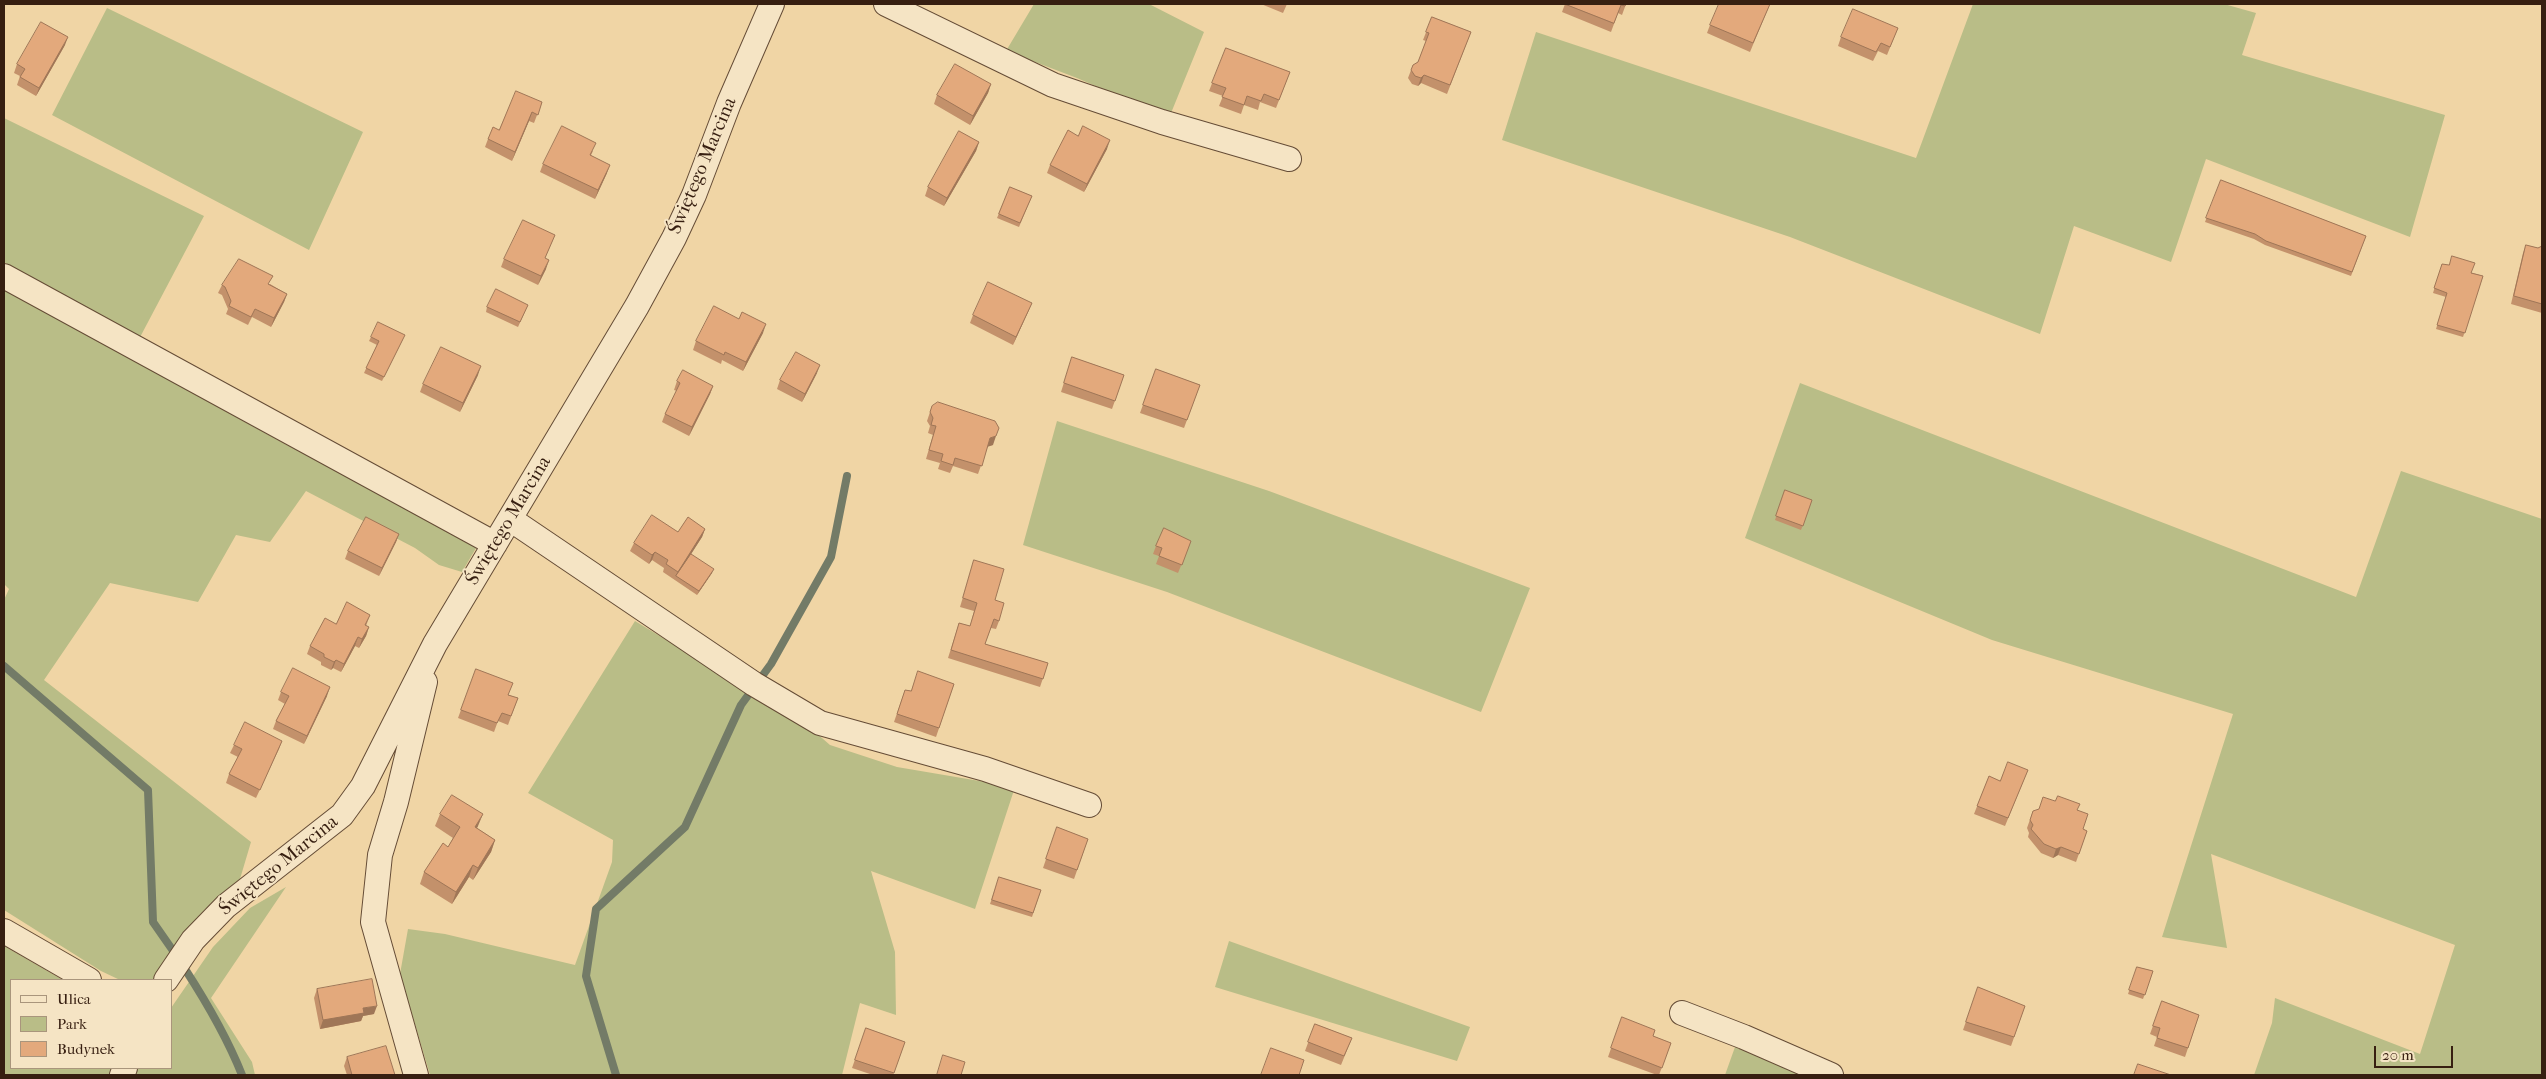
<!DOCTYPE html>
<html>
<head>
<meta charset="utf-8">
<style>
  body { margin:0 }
  #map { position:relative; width:2546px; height:1079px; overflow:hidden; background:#f0d5a5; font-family:"IM FELL French Canon",serif }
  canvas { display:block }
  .frame { position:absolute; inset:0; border:5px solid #371f11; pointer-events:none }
  .legend { position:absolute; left:10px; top:979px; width:162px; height:90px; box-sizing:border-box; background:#f5e4c4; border:1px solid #a9957c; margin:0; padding:6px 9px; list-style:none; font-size:15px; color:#371f11 }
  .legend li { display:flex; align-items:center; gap:10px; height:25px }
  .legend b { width:25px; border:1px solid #a9957c }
  .scale { position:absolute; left:2374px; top:1046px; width:79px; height:22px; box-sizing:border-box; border:2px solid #371f11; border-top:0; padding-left:6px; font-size:15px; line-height:18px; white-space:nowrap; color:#371f11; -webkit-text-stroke:4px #f5e4c4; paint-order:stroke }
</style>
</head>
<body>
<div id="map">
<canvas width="2546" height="1079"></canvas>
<div class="frame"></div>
<ul class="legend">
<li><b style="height:6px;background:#f5e4c4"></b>Ulica</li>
<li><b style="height:14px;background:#b9bd87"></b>Park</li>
<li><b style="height:14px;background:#e3a97c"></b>Budynek</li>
</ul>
<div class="scale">20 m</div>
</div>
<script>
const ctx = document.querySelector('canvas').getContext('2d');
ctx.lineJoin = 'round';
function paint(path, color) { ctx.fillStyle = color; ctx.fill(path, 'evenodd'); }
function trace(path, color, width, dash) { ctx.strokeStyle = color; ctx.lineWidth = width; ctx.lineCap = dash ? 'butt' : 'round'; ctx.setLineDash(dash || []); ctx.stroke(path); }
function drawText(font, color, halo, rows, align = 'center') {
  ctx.font = font + ' "IM FELL French Canon",serif'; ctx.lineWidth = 4; ctx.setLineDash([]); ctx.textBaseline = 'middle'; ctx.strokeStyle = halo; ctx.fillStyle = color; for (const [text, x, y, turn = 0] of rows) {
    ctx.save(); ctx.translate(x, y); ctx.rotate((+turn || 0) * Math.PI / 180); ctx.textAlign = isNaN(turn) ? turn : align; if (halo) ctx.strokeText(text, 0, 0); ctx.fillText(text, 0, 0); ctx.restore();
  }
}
const green = new Path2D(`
  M 1034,4 L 1149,4 L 1204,32 L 1169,118 L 1077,78 L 1006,51 Z
  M 1973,4 L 2224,4 L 2256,13 L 2242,55 L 2445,115 L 2410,237 L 2206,159 L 2171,262 L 2074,226 L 2040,334 L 1790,237 L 1502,140 L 1536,32 L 1916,158 Z
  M 107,8 L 363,132 L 309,250 L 52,115 Z
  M 4,118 L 204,216 L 138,341 L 4,262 Z
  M 4,289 L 285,444 L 479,543 L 462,572 L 439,565 L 415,548 L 306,491 L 270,542 L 236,535 L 198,602 L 110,583 L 44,680 L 251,842 L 240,879 L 220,896 L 156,980 L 120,980 L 101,971 L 4,910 L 4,600 L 9,589 L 4,584 Z
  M 1800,383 L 2356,597 L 2401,471 L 2542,519 L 2542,1075 L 2254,1075 L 2272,1023 L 2275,998 L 2420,1054 L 2455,945 L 2211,854 L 2227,948 L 2162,937 L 2233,714 L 1992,640 L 1745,538 Z
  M 1057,421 L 1269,491 L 1530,588 L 1481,712 L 1167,592 L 1023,545 Z
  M 635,621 L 807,725 L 830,745 L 897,767 L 1015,787 L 975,909 L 871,871 L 895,952 L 896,1015 L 860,1003 L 842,1075 L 430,1075 L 400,974 L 408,929 L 445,934 L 575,965 L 612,862 L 613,840 L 528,793 Z
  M 286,887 L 211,998 L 252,1062 L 255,1075 L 4,1075 L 4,946 L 63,980 L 11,980 L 11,1068 L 171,1068 L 171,1008 L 213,947 L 250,908 Z
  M 1229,941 L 1470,1027 L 1457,1061 L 1215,987 Z
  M 1735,1047 L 1804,1075 L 1725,1075 Z`);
const stream = new Path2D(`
  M 4,666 L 148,790 L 153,922 L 176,955
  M 185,969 C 207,1003 227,1037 242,1075
  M 616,1075 L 586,976 L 596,909 L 685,827 L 741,705 L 771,664 L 831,557 L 847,476`);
const minor = new Path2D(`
  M 886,4 L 1053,85 L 1162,122 L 1289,159
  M 4,276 L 495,544
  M 510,519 L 754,684 L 820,723 L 985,769 L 1089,805
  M 4,931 L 89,980
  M 166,980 L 193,940 L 226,906 L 342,815 L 363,786 L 435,644 L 637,306 L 674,238 L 694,195 L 729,103 L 772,4
  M 1682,1013 L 1744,1037 L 1831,1075
  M 122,1075 L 125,1068
  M 416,1075 L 373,922 L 380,855 L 396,802 L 425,682`);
const wall = new Path2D(`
  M 1261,4 L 1287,4 L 1283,13 Z
  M 1565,4 L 1626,4 L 1622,15 L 1618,13 L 1611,32 L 1562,12 Z
  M 1770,4 L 1750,52 L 1707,33 L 1710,25 Z
  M 1432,17 L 1471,32 L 1447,94 L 1421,83 L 1418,86 L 1412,84 L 1408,78 L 1413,65 L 1418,62 L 1426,41 L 1423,40 Z
  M 1898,28 L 1887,55 L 1878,51 L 1873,61 L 1838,46 L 1841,37 Z
  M 65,45 L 36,96 L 17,85 L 20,76 L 14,73 L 17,64 Z
  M 1226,48 L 1290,72 L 1276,108 L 1260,102 L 1258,110 L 1244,105 L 1241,114 L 1219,106 L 1223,96 L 1209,91 Z
  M 991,84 L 988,93 L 970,125 L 934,104 L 937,95 Z
  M 542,102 L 534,123 L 529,121 L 512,161 L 485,147 L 488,139 L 499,130 Z
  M 1078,136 L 1107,149 L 1084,192 L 1047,173 L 1050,165 Z
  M 979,142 L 976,151 L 944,206 L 925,196 L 928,187 Z
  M 593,151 L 591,155 L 607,173 L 595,199 L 540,172 L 543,164 Z
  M 2221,180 L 2366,236 L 2351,276 L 2265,245 L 2254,239 L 2205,222 Z
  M 1010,187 L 1032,196 L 1019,227 L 997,218 Z
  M 555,235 L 545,258 L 546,269 L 538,285 L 501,267 L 504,259 Z
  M 2526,245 L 2538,248 L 2542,246 L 2542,313 L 2511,304 L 2523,253 Z
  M 2442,264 L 2483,276 L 2463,337 L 2436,329 L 2446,297 L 2433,293 Z
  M 270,284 L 287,294 L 284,302 L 271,327 L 252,317 L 248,325 L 226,314 L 228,309 L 222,295 L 218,293 L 222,285 Z
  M 1032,303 L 1013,345 L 970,323 L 973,315 Z
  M 528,305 L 518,327 L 486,312 L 487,307 Z
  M 763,333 L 743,371 L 722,360 L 721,364 L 693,350 L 696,341 Z
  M 371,337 L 403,339 L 382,381 L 364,373 L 377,345 L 369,341 Z
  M 1072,357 L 1124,375 L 1112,409 L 1061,392 Z
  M 1156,369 L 1200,385 L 1184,428 L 1140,413 Z
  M 817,373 L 802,402 L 777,389 L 780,380 Z
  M 478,375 L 460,412 L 420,392 L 423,384 Z
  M 677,381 L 713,386 L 710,394 L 689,436 L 662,422 L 665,414 L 677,391 L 674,390 Z
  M 932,406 L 993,445 L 988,446 L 978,474 L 953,466 L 950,473 L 938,469 L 940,463 L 926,459 L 933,435 L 928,433 L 930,426 L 927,421 Z
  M 1785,490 L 1812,500 L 1801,530 L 1775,520 Z
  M 705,529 L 702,537 L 691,554 L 712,573 L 697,595 L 663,572 L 664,568 L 652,560 L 649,564 L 630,551 L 634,543 L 678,532 Z
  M 399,534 L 396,542 L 379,576 L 345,559 L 348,551 Z
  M 1191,541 L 1178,573 L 1156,564 L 1159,556 L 1153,554 L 1156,546 Z
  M 974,560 L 995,600 L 999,621 L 996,629 L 991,628 L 985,644 L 1048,663 L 1040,687 L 948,658 L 959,623 L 970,626 L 974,611 L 960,607 Z
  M 370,615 L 366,626 L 369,627 L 366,636 L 359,648 L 355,646 L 341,672 L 333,668 L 331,670 L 321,665 L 321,662 L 307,654 L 310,646 L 336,624 Z
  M 476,669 L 509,695 L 518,698 L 508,725 L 498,721 L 494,732 L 458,718 Z
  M 954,684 L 936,737 L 894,722 L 905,690 L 911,691 Z
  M 281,692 L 327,696 L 304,744 L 273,729 L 276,721 L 285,704 L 278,700 Z
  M 282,741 L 279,749 L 256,798 L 226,783 L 229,774 L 238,757 L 230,753 L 234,745 Z
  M 2028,770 L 2005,826 L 1974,814 L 1989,776 L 2000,781 Z
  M 2078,810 L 2083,829 L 2087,831 L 2076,862 L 2058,855 L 2053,858 L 2041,853 L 2028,837 L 2029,833 L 2027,828 L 2033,811 Z
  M 440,814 L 478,826 L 477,828 L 495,840 L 491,852 L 473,880 L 469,877 L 452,904 L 420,884 L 424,872 L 448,847 L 453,838 L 435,826 Z
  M 1057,827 L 1088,839 L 1074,879 L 1043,868 Z
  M 999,877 L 1041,890 L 1032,917 L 990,904 Z
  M 2137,967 L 2153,971 L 2143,999 L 2128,994 Z
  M 1978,987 L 2025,1006 L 2011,1046 L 1963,1030 Z
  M 317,989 L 374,1014 L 363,1016 L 361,1021 L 320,1029 L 314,998 Z
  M 2162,1001 L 2199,1015 L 2185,1057 L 2154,1046 L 2157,1037 L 2150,1034 Z
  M 1622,1017 L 1653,1036 L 1671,1043 L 1659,1075 L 1657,1075 L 1608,1057 Z
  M 1315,1024 L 1352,1038 L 1341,1065 L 1305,1051 Z
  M 866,1028 L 905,1042 L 893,1075 L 873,1075 L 852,1068 Z
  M 347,1057 L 395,1075 L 347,1075 L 344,1066 Z`);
const shadedWall = new Path2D(`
  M 68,37 L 65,45 L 36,96 L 39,88 Z
  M 1424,75 L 1421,83 L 1418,86 L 1421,78 Z
  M 991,84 L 988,93 L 970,125 L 973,116 Z
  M 532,112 L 529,121 L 512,161 L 515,152 Z
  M 1110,140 L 1107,149 L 1084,192 L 1087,184 Z
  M 979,142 L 976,151 L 944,206 L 947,198 Z
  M 610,165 L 607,173 L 595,199 L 598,190 Z
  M 549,260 L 546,269 L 538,285 L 541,276 Z
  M 287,294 L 284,302 L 271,327 L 274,318 Z
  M 1032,303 L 1028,312 L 1013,345 L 1016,337 Z
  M 766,324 L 763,333 L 743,371 L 746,362 Z
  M 820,365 L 817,373 L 802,402 L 805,394 Z
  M 481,366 L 478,375 L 460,412 L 463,403 Z
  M 713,386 L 710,394 L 689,436 L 692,427 Z
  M 996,436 L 993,445 L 987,447 L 990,438 Z
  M 705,529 L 702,537 L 677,576 L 676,576 L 678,572 Z
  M 399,534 L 396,542 L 379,576 L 382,568 Z
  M 655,552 L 652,560 L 649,564 L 652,555 Z
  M 714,569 L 712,573 L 697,595 L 699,591 Z
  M 369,627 L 366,636 L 359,648 L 362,639 Z
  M 358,637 L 355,646 L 341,672 L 344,664 Z
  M 336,660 L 333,668 L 331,670 L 334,662 Z
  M 330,687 L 327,696 L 304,744 L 307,736 Z
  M 483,814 L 478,826 L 470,839 L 475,827 Z
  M 495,840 L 491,852 L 473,880 L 478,868 Z
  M 2061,847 L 2058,855 L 2053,858 L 2056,849 Z
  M 473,865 L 469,877 L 452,904 L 456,892 Z
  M 377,1006 L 374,1014 L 363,1016 L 361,1021 L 320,1029 L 323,1020 L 363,1008 Z`);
const building = new Path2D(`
  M 1565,4 L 1626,4 L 1625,6 L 1621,5 L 1614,23 Z
  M 1719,4 L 1770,4 L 1753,43 L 1710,25 Z
  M 1853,9 L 1898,28 L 1890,47 L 1881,43 L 1876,52 L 1841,37 Z
  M 1432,17 L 1471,32 L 1450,85 L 1424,75 L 1421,78 L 1415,76 L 1411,70 L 1413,65 L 1418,62 L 1429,33 L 1426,32 Z
  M 41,22 L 68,37 L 39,88 L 20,77 L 25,69 L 17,64 Z
  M 1226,48 L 1290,72 L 1279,100 L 1264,94 L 1261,101 L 1247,96 L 1244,105 L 1222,97 L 1226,88 L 1212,83 Z
  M 955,64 L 991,84 L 973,116 L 937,95 Z
  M 516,91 L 542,102 L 538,115 L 532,112 L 515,152 L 488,139 L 493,127 L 499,130 Z
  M 562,126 L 596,143 L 590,155 L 610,165 L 598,190 L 543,164 Z
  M 1083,126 L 1110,140 L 1087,184 L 1050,165 L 1068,130 L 1078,136 Z
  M 959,131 L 979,142 L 947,198 L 928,187 Z
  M 2221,180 L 2366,236 L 2352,272 L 2266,241 L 2255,234 L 2206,218 Z
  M 1010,187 L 1032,196 L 1020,223 L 999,214 Z
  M 523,220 L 555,235 L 545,258 L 549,260 L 541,276 L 504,259 Z
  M 2526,245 L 2538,248 L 2542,246 L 2542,304 L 2514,296 Z
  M 2452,256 L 2475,263 L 2471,273 L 2483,276 L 2465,333 L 2437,325 L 2447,293 L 2434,288 L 2442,264 L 2449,265 Z
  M 239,259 L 273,276 L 268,284 L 287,294 L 274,318 L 255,309 L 251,317 L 229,306 L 231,301 L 225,287 L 222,285 Z
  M 988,282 L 1032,303 L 1016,337 L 973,315 Z
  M 496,289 L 528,305 L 520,322 L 487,307 Z
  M 714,306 L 739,319 L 742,312 L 766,324 L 746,362 L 725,352 L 724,355 L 696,341 Z
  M 378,322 L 405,335 L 384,377 L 366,368 L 379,341 L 371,337 Z
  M 441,347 L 481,366 L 463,403 L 423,384 Z
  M 796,352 L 820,365 L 805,394 L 780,380 Z
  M 1072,357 L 1124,375 L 1115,401 L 1064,383 Z
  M 1156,369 L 1200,385 L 1187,420 L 1143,405 Z
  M 683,370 L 713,386 L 692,427 L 665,414 L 680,383 L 677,381 Z
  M 938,402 L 995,421 L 999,428 L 996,436 L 990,438 L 982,466 L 955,458 L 953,465 L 941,461 L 943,454 L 929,450 L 936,426 L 931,425 L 933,418 L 930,412 L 932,406 Z
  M 1785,490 L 1812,500 L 1803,526 L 1776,516 Z
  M 652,515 L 678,532 L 688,517 L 705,529 L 678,572 L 666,564 L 668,560 L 655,552 L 652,555 L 634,543 Z
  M 366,517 L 399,534 L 382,568 L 348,551 Z
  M 1164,528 L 1191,541 L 1182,565 L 1159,556 L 1162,548 L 1156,546 Z
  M 691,554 L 714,569 L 699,591 L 676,576 Z
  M 974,560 L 1004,569 L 995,600 L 1004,603 L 999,621 L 994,619 L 985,644 L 1048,663 L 1043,679 L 951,650 L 959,623 L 970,626 L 977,603 L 963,598 Z
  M 347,602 L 370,615 L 365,625 L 369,627 L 362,639 L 358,637 L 344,664 L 336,660 L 334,662 L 324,657 L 324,654 L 310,646 L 325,618 L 336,624 Z
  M 293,668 L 330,687 L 307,736 L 276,721 L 289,696 L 281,692 Z
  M 476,669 L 513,683 L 508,695 L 518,698 L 511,716 L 502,713 L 497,723 L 461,710 Z
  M 918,671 L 954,684 L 939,728 L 897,714 L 905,690 L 911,691 Z
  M 245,722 L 282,741 L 260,790 L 229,774 L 242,749 L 234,745 Z
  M 2008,762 L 2028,770 L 2008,818 L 1977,806 L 1989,776 L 2000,781 Z
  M 452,795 L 483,814 L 475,827 L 495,840 L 478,868 L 473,865 L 456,892 L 424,872 L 443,843 L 448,847 L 460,827 L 440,814 Z
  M 2058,796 L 2080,804 L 2077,810 L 2088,814 L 2083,829 L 2087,831 L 2079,854 L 2061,847 L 2056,849 L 2044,844 L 2031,829 L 2033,825 L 2030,820 L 2033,811 L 2039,809 L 2043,797 L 2055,801 Z
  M 1057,827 L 1088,839 L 1077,870 L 1046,859 Z
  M 999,877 L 1041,890 L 1033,913 L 992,900 Z
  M 2137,967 L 2153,971 L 2145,995 L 2129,990 Z
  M 372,979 L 377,1006 L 363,1008 L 364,1013 L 323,1020 L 317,989 Z
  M 1978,987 L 2025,1006 L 2014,1037 L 1966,1022 Z
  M 2162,1001 L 2199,1015 L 2188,1048 L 2157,1038 L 2160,1028 L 2153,1026 Z
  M 1622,1017 L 1655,1030 L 1653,1036 L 1671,1043 L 1662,1068 L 1611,1048 Z
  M 1315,1024 L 1352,1038 L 1344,1056 L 1308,1042 Z
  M 866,1028 L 905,1042 L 894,1073 L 855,1060 Z
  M 386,1046 L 395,1075 L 352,1075 L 347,1057 Z
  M 1271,1048 L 1304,1060 L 1299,1075 L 1261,1075 Z
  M 943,1055 L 965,1062 L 961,1075 L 937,1075 Z
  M 2138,1064 L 2171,1075 L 2134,1075 Z`);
const streetNames = [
  ["Świętego Marcina",703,166,-67],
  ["Świętego Marcina",509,521,-59],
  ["Świętego Marcina",279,866,-39]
];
paint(green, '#b9bd87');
trace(stream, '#737b67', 8);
trace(minor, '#654c36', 26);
trace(minor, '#f5e4c4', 24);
paint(wall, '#c3916b');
paint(shadedWall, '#9f7657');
paint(building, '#e3a97c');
trace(building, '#9f7657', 1);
drawText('19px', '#371f11', '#f5e4c4', streetNames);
</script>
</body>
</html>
